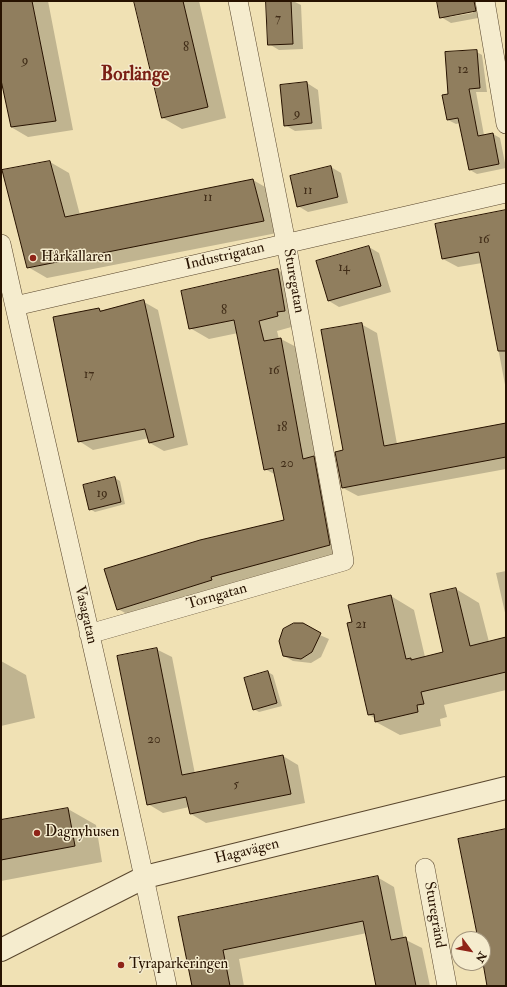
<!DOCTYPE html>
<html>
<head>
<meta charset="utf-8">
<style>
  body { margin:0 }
  #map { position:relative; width:507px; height:987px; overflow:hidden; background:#f0e1b4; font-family:"IM FELL Double Pica",serif }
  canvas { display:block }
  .frame { position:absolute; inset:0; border:2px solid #271200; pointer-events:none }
  .north { position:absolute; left:451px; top:931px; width:40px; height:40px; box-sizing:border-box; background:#f5ecce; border:1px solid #a3957c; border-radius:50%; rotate:122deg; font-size:11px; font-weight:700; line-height:16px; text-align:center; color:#271200 }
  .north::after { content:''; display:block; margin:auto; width:14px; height:18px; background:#8f2418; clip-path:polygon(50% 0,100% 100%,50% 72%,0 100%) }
</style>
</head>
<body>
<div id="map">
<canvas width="507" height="987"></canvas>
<div class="frame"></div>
<div class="north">N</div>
</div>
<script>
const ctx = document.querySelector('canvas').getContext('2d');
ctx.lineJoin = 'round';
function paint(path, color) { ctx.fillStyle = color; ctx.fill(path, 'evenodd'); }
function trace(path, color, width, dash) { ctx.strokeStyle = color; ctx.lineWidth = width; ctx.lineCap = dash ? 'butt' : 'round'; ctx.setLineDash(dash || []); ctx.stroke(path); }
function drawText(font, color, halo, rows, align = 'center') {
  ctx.font = font + ' "IM FELL Double Pica",serif'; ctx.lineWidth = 3; ctx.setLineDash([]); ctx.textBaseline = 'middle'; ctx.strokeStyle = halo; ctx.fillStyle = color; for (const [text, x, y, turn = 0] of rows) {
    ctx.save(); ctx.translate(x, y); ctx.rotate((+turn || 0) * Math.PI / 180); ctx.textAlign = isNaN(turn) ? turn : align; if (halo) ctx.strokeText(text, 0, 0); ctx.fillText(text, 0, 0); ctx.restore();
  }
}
const shadow = new Path2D(`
  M 1,1 L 48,1 L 73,130 L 28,137 L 11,127 L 1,74 Z
  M 135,1 L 199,1 L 226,118 L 182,129 L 163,118 Z
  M 267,1 L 293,1 L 301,5 L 303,49 L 279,50 L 269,44 Z
  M 438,1 L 475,1 L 478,18 L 451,23 L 441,17 ZM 473,11 L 473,13 L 449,17 L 449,15 Z
  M 475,51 L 482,55 L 487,92 L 476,92 L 484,135 L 493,134 L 500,138 L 506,168 L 477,174 L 470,170 L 460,123 L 456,124 L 448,120 L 449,94 Z
  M 307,83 L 318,90 L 322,129 L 295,131 L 285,125 L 281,86 Z
  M 50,162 L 69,173 L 80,215 L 253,180 L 272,191 L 282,232 L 47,278 L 28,267 L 3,171 Z
  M 331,167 L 341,173 L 348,203 L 308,212 L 298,206 Z
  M 506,211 L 506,390 L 482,263 L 458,267 L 443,259 Z
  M 369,247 L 379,253 L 391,292 L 339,307 L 329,301 Z
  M 278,270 L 296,281 L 295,326 L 277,331 L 279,339 L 281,339 L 300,349 L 348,555 L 136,619 L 118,609 L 285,520 L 276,475 L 265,469 L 238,333 L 209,339 L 190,328 Z
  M 144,302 L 158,310 L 188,445 L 164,451 L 150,443 L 149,438 L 93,450 L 79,441 L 99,309 L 103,311 Z
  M 361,324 L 377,333 L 397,444 L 506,424 L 506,469 L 358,496 L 343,488 L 344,451 Z
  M 115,478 L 120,481 L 125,504 L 95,512 L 90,509 Z
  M 506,571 L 506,617 L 496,573 Z
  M 456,589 L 479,603 L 489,642 L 506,638 L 506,690 L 444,705 L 447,717 L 440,719 L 441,726 L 400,735 L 376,722 L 376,719 L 369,715 L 353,623 L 391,596 L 414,610 L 425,657 L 444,653 Z
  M 294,624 L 329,639 L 321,657 L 311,663 L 293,661 L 284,656 L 280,641 L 281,635 L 289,626 Z
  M 156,649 L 172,657 L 195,774 L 283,756 L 298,765 L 305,803 L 206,823 L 191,814 L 189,807 L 163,813 L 148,804 Z
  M 1,661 L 26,675 L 35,718 L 1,726 Z
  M 268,672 L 273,675 L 282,706 L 259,712 L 254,709 Z
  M 68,809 L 96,825 L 102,862 L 1,881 L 1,821 Z
  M 377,877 L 394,887 L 404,939 L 422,948 L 430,986 L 377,986 L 367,933 L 239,959 L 244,986 L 193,986 L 179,918 Z`);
const building = new Path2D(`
  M 1,1 L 32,1 L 56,121 L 11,127 L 1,80 Z
  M 134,1 L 183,1 L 208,107 L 162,118 Z
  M 266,1 L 291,1 L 293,44 L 268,45 Z
  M 437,1 L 474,1 L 476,11 L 440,18 Z
  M 477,50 L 480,88 L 469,89 L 478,136 L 493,133 L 499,164 L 469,170 L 458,118 L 447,120 L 442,95 L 448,94 L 445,52 Z
  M 307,82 L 312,123 L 284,126 L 280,85 Z
  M 50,161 L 65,217 L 253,179 L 264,221 L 27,268 L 2,170 Z
  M 331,166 L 338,197 L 297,207 L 290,176 Z
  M 506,210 L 506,351 L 498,351 L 479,252 L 442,259 L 435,224 Z
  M 369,246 L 381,286 L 328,301 L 316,261 Z
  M 278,269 L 285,311 L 277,312 L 278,316 L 259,321 L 264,341 L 281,338 L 303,459 L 314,456 L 330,545 L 211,577 L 212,580 L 117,610 L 104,569 L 200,540 L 284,520 L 273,468 L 264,470 L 234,320 L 189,329 L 181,291 Z
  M 144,300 L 174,437 L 149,443 L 145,429 L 78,442 L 53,317 L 99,308 L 100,311 Z
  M 362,323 L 384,446 L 506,423 L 506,457 L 342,488 L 335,452 L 343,450 L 321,330 Z
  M 115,477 L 121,502 L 89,510 L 83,485 Z
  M 456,588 L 470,646 L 506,637 L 506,672 L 421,692 L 424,704 L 417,705 L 418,712 L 375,722 L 374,714 L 368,715 L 347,623 L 352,622 L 348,605 L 391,595 L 406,659 L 411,658 L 411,660 L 443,652 L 430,594 Z
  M 294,623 L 303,623 L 321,633 L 312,652 L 301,659 L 283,656 L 279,641 L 283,629 Z
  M 157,648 L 182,775 L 283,755 L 291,794 L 190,814 L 186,797 L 147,805 L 117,656 Z
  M 268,671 L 277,703 L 253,710 L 244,678 Z
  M 68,808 L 75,846 L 1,860 L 1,820 Z
  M 506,829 L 506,986 L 487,986 L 483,963 L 483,939 L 478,939 L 458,839 Z
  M 378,876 L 391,940 L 406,937 L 416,986 L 376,986 L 363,921 L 223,950 L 230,986 L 192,986 L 178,917 Z`);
const minor = new Path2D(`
  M 485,1 L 506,124
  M 1,244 C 56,492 116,738 167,986
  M 15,306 L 506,193
  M 89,634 L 344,561 L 286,243 L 238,1
  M 425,868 L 447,986`);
const tertiary = new Path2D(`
  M 1,950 L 145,877 L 506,788`);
const markers = [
  [33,258,4,"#8f2418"],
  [37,833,4,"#8f2418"],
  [121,965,4,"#8f2418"]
];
const numberNames = [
  ["7",278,19],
  ["8",186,48],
  ["9",25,61],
  ["12",463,70],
  ["9",297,114],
  ["11",308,191],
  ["11",208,198],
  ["16",484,240],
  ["14",344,268],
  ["8",224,311],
  ["16",274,371],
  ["17",89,375],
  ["18",282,428],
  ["20",287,464],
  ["19",102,494],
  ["21",361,625],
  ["20",154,740],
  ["5",236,785]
];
const streetNames = [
  ["Industrigatan",225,257,-13],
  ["Sturegatan",293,281,80],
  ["Torngatan",217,597,-16],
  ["Vasagatan",85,615,77],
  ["Hagavägen",247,852,-14],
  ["Sturegränd",434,915,80]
];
const poiNames = [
  ["Hårkällaren",41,258],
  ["Dagnyhusen",45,833],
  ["Tyraparkeringen",129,965]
];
const districtNames = [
  ["Borlänge",135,76]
];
paint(shadow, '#0003');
paint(building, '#907e5e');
trace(building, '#271200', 1);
trace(minor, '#59462d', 20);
trace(tertiary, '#59462d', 24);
trace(minor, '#f5ecce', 19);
trace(tertiary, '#f5ecce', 22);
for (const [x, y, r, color] of markers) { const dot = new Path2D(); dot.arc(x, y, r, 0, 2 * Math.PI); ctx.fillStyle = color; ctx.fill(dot); trace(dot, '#f5ecce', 1.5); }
drawText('13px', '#412d18', null, numberNames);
drawText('15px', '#271200', '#f5ecce', streetNames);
drawText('15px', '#271200', '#f5ecce', poiNames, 'left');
drawText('bold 19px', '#7a1f14', '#f5ecce', districtNames);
</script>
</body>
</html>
